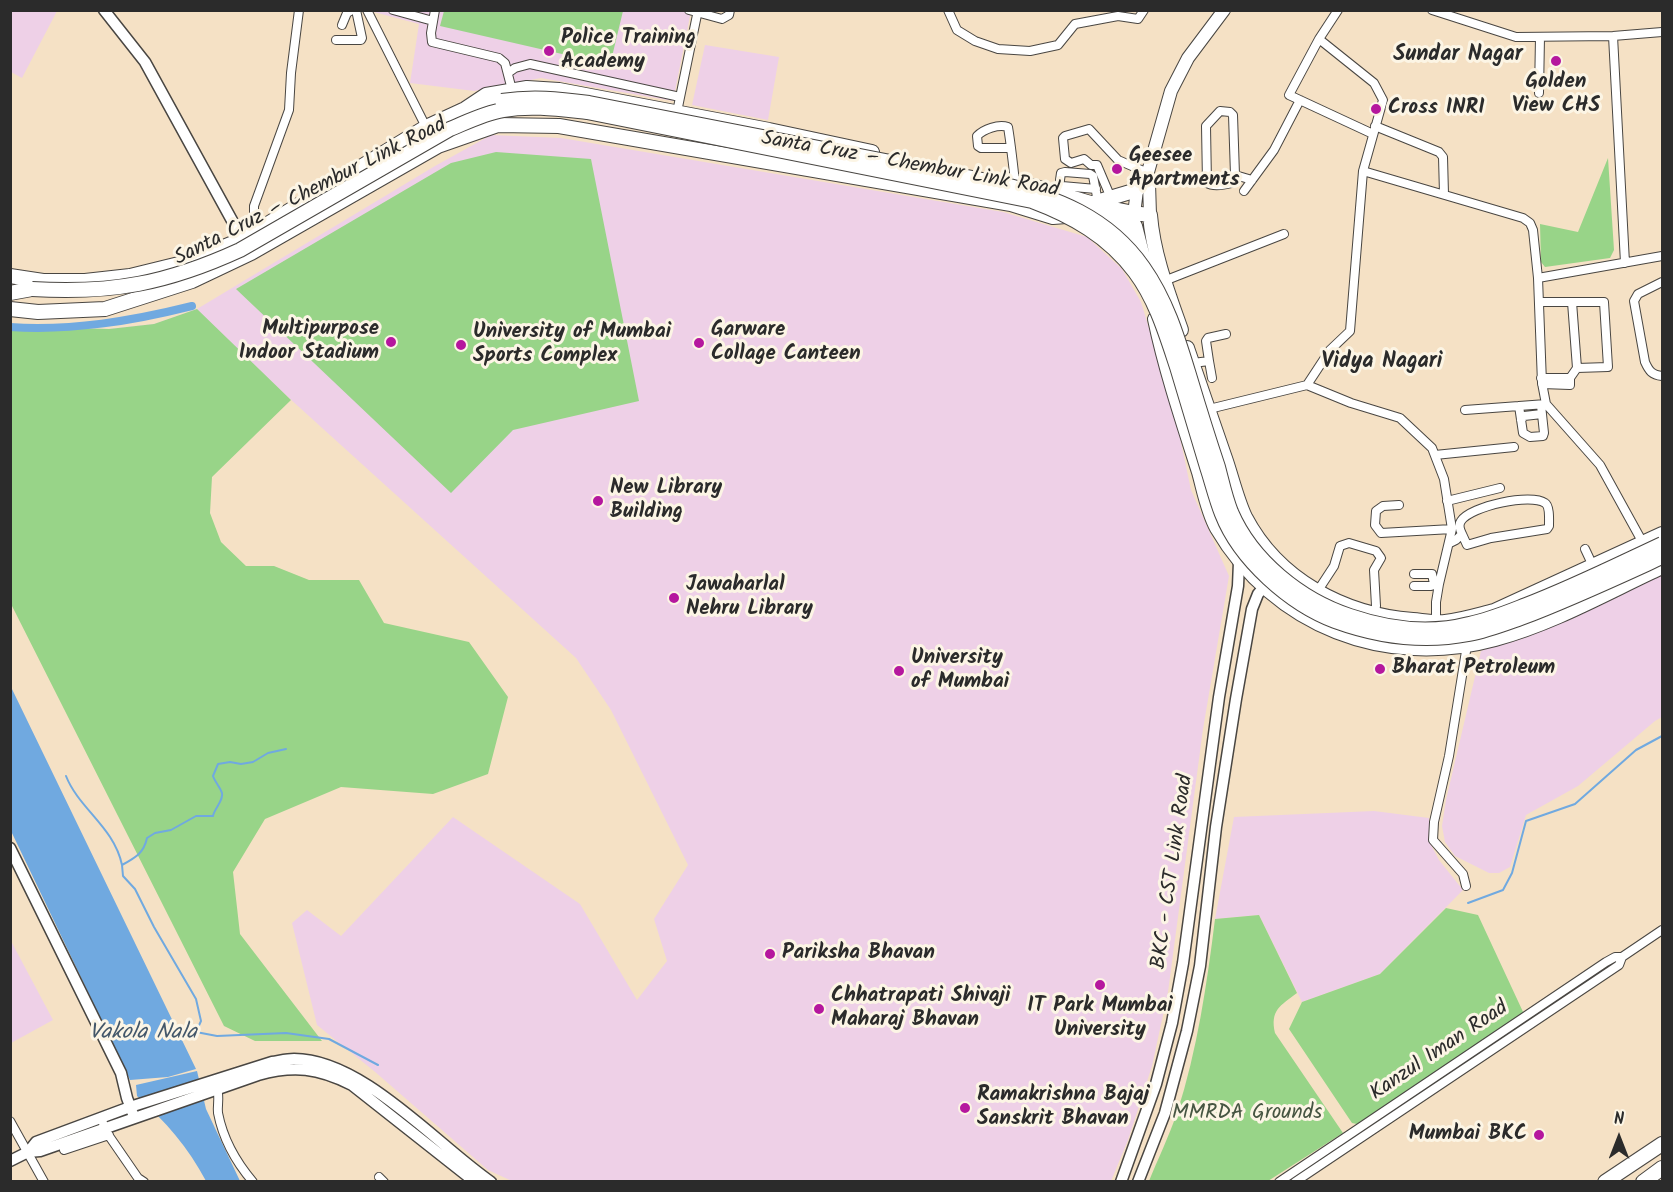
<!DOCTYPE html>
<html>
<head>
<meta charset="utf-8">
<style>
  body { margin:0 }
  #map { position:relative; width:1673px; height:1192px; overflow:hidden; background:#f5e1c5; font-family:Kalam,sans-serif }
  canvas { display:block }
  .frame { position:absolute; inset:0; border:12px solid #2b2b2b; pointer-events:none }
  .north { position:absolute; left:1589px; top:1108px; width:60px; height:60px; -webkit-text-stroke:4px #fcf5e5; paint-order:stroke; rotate:0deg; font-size:16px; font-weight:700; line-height:24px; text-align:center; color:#2b2b2b }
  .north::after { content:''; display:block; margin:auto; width:21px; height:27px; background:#2b2b2b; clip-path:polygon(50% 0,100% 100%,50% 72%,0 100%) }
</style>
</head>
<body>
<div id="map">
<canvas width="1673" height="1192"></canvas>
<div class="frame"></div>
<div class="north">N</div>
</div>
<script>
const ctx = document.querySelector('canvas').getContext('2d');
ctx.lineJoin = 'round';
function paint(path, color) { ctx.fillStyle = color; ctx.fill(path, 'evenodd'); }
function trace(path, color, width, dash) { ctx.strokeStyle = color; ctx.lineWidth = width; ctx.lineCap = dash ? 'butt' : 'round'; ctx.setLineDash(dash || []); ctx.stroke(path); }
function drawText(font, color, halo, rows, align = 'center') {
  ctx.font = font + ' Kalam,sans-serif'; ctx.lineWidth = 6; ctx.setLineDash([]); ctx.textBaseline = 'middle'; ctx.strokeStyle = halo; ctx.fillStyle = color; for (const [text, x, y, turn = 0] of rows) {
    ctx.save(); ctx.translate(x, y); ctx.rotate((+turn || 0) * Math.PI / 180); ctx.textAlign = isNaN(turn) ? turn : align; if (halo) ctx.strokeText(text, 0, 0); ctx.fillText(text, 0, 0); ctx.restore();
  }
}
const built = new Path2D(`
  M 10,11 L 57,11 L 22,78 L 11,72 Z
  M 370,11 L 691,11 L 673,101 L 541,78 L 474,91 L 410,83 L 419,24 Z
  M 705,45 L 779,57 L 768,120 L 692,105 Z
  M 491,135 L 561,138 L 1003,212 L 1087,237 L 1122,269 L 1141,302 L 1175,414 L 1191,490 L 1229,576 L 1203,729 L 1168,992 L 1152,1066 L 1128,1140 L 1111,1181 L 512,1181 L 488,1170 L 374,1071 L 317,1025 L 292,923 L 307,910 L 341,936 L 453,817 L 580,904 L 637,1000 L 667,961 L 654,919 L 688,865 L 611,710 L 576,658 L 267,378 L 11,326 L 109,329 L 154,324 L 197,309 L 435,166 Z
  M 1662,574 L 1662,717 L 1655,721 L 1578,786 L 1526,815 L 1510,867 L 1499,873 L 1489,873 L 1455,856 L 1445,842 L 1442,826 L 1446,800 L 1481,651 Z
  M 1374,811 L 1429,818 L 1430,843 L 1439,860 L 1463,890 L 1380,974 L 1302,1002 L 1259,915 L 1215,919 L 1234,817 Z
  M 11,941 L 53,1020 L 11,1043 L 10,1043 Z`);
const green = new Path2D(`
  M 444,11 L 444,10 L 623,11 L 610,65 L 440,26 Z
  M 496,152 L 591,159 L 639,401 L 513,430 L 451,493 L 236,289 L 451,163 Z
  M 1608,158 L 1614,250 L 1610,258 L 1545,267 L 1541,262 L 1540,224 L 1578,232 Z
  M 197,309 L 291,400 L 212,477 L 210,513 L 221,542 L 246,566 L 274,566 L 309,580 L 359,580 L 384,623 L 469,642 L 508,697 L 488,774 L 433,794 L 341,787 L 265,819 L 233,872 L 240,934 L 322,1041 L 255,1041 L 224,1026 L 11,604 L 11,326 L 109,329 L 154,324 Z
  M 1446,908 L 1478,915 L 1524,1014 L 1357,1124 L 1352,1123 L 1289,1029 L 1302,1002 L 1380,974 Z
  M 1259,915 L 1297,993 C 1280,1006 1270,1010 1275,1033 L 1343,1133 L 1268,1181 L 1149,1181 C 1158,1159 1169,1136 1177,1113 C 1197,1051 1207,984 1215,919 Z`);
const water = new Path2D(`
  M 11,687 L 196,1069 L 168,1077 L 130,1080 L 11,831 Z
  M 197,1071 L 206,1109 L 240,1181 L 206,1181 C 188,1147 166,1122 137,1096 L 136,1085 Z`);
const stream = new Path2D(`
  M 66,776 C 79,809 114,827 122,865
  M 1468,903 L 1503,890 L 1512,873 L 1526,821 L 1575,804 L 1636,750 L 1662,736
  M 196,1032 L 217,1036 L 286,1033 L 329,1039 L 378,1065
  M 182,1039 L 196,1032 L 201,1021 L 196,999 L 154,927 L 135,889 L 123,876 L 122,865 C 135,858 144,853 147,838 L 155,833 L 171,830 L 196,816 L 213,816 C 214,809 224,800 222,793 C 220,787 215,782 213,776 L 218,764 L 230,762 L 241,764 L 253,762 L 268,753 L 286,749`);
const canal = new Path2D(`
  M 10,327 C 72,331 132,321 192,306`);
const minor = new Path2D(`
  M 367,10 L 426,127
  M 393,10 L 433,21
  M 435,10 L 431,33 L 432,42 L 499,58 L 505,63 L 512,90
  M 689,10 L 722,19 L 729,15 L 730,10
  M 948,10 L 957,30 L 975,41 L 998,49 L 1030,51 L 1058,45 L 1075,24 L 1118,16 L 1138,19 L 1144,10
  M 1338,10 L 1319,39 L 1289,95 L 1373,134
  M 1432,10 L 1516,37 L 1613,36 L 1662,32
  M 342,25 L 347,13 L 352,10
  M 1613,36 L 1625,263
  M 1319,39 L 1374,83 L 1383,100 L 1363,171 L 1523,218 L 1530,223 L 1533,230 L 1538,278 L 1542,383 L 1546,404 L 1600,465 L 1643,543
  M 336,40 L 361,40 L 362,38 L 356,10
  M 508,73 L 515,68 L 530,64 L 680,97
  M 1539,93 L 1540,37
  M 677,112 L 698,10
  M 1375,126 L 1439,152 L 1443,157 L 1444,194
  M 1011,148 L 981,148 L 978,146 L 977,136 C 984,129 998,124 1008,127 C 1011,145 1013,164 1015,182
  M 1235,175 L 1233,115 L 1230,112 L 1220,111 L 1206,126 L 1207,183 C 1213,187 1224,185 1232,183 L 1235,175 L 1252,180
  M 1060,180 L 1061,173 L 1065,172 L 1090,174 L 1093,176 L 1098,202
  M 1062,186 L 1096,189
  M 1244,191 L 1274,150 L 1300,100
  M 1111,198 L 1097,165 L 1091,165 L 1084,159 L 1071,163 L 1065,159 L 1063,138 L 1065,136 L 1089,129 L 1118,160 L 1148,173
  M 260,229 L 254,216 L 254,206 L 289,110 L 291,73 L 299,10
  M 1538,278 L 1662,256
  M 1164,281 L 1284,234
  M 1662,282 L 1638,294 L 1634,301 L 1645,362 C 1649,371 1652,375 1662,376
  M 1539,302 L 1572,302
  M 1209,361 L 1212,378
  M 1193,363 L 1209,361 L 1206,341 L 1208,338 L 1226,334
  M 1541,378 L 1570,378
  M 1542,384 L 1570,385 L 1570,378 L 1577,368 L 1608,367 L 1604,302 L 1572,302 L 1577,368
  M 1307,385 L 1351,403 L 1400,418 L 1432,448 L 1444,479 L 1452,529 L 1439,584 L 1436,602 L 1436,622
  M 1519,406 L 1523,433 L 1530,437 L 1543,436 L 1544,433 L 1541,405
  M 1205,410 L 1307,385 L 1330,350 L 1350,331 L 1363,171
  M 1465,410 L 1546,404
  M 1521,420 L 1524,416 L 1542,414
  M 1435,455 L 1514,447
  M 1447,501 L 1500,488
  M 1399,505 L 1383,506 L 1376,511 L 1375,525 L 1381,533 L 1452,529
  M 1450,543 L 1456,540 L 1462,534 C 1460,530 1458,525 1461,521 C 1471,506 1531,493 1545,503 C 1550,506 1549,521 1549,526 L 1547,529 L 1491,538 L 1467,545 L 1462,534
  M 1585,549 L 1593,566
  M 1414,574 L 1432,574 L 1434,584
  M 1414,586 L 1431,586 L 1438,584
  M 1317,592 L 1334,566 L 1340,546 L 1349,543 L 1376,551 L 1381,558 L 1374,570 L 1376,606 L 1374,614
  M 1466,886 L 1463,874 L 1433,840 L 1434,822 L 1449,756 L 1467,645
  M 217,1089 C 220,1098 217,1105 218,1113 C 223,1139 236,1162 253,1182
  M 101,1118 L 107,1133 L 138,1178 L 144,1182
  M 10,1121 L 44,1182
  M 64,1150 L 109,1135
  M 379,1177 L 384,1182
  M 1279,1182 L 1606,962 L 1615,957 L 1622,957 L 1662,930
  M 1295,1182 L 1619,965 L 1622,957`);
const tertiary = new Path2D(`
  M 104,10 L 145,62 L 246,246
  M 10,848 L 121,1073 L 127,1098 L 133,1114
  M 28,1152 L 36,1142 L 130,1107 L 272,1062 C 279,1061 287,1059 294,1059 C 362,1059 436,1144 491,1182
  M 10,1161 L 28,1152 L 40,1151 L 258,1075 C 294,1065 318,1068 352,1085 L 475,1182
  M 1121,1182 L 1156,1084 L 1172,1023 L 1183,963 L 1219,697 L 1238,586 L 1239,562
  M 1138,1182 L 1165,1113 L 1187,1031 L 1200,966 L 1216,827 L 1236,699 L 1252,609 L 1258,594 L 1264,587`);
const secondary = new Path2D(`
  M 1146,179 L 1149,183 L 1150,215
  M 1134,214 L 1137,190 L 1146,179 L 1171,91 L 1188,58 L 1224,10`);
const primary = new Path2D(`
  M 1605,1182 L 1662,1144
  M 1643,1182 L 1662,1168`);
const trunk = new Path2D(`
  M 470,108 L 500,102
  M 1020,183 C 1063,193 1105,211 1150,215 C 1153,254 1168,293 1181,330
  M 1093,203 L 1137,190
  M 1106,223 L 1125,235 L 1139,254
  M 10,276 L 43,281 L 85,281 L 130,276 L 187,262 L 243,239 L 426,127 L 465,109 L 486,95 L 527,88 L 559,90 L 769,130 L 872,152
  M 10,293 L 32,289
  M 10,309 L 38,312 L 105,309 L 192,281 L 251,253 L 438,146 L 498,125 L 559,126 L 1011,204 L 1053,217 L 1079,215 L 1131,224 L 1135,226 L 1147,273
  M 1155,319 C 1166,371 1183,422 1199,472 C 1204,490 1208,512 1217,528 C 1274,626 1386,669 1495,639 C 1554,623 1608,592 1662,567
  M 1187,348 C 1200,386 1213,424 1226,461 C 1232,479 1237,500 1245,517 C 1278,580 1344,615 1413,620 C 1424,621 1435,623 1445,622 C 1462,620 1478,615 1494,611 L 1662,534`);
const trunkBridge = new Path2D(`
  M 502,101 C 532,96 559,99 589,103 L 998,183 C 1056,197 1108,217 1143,267 C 1167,301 1178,339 1190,378 C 1199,408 1208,437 1218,467 C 1222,482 1225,497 1231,512 C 1252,561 1301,600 1350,616 C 1388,629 1430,634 1469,624 C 1489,620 1508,612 1526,605 C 1573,587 1617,565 1662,544
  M 32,289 C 112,294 168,283 240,250 L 450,129 C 467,122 485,113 503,110 C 531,105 559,109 587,112 L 1032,201 C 1072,216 1108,236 1135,272 C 1156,300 1166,334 1177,367 C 1187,400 1197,433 1207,467 C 1212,482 1216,499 1222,514 C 1240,560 1290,604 1335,621 C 1379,637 1423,643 1469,634 C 1486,631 1504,624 1521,618 C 1569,600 1616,578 1662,557`);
const markers = [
  [549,51,6,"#b5179e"],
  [1556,61,6,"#b5179e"],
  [1376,109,6,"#b5179e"],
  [1117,169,6,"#b5179e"],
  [391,342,6,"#b5179e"],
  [699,343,6,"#b5179e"],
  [461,345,6,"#b5179e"],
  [598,501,6,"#b5179e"],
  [674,598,6,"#b5179e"],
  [1380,669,6,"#b5179e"],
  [899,671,6,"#b5179e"],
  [770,954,6,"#b5179e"],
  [1100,985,6,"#b5179e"],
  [819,1009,6,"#b5179e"],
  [965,1108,6,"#b5179e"],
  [1539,1135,6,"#b5179e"]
];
const poiNames = [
  ["Police Training",561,39],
  ["Academy",561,63],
  ["Golden",1556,83,"center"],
  ["View CHS",1556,107,"center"],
  ["Cross INRI",1388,109],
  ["Geesee",1129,157],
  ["Apartments",1129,181],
  ["Multipurpose",379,330,"right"],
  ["Indoor Stadium",379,354,"right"],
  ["Garware",711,331],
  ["Collage Canteen",711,355],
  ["University of Mumbai",473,333],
  ["Sports Complex",473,357],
  ["New Library",610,489],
  ["Building",610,513],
  ["Jawaharlal",686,586],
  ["Nehru Library",686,610],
  ["University",911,659],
  ["of Mumbai",911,683],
  ["Bharat Petroleum",1392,669],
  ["Pariksha Bhavan",782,954],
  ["Chhatrapati Shivaji",831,997],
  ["Maharaj Bhavan",831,1021],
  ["IT Park Mumbai",1100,1007,"center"],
  ["University",1100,1031,"center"],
  ["Ramakrishna Bajaj",977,1096],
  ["Sanskrit Bhavan",977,1120],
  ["Mumbai BKC",1527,1135,"right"]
];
const streetNames = [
  ["Santa Cruz – Chembur Link Road",910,166,10],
  ["Santa Cruz – Chembur Link Road",311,193,-27],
  ["BKC - CST Link Road",1174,872,-82],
  ["Kanzul Iman Road",1440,1052,-34]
];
const parkNames = [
  ["MMRDA Grounds",1247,1114]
];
const neighbourhoodNames = [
  ["Sundar Nagar",1458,56],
  ["Vidya Nagari",1382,363]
];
const waterNames = [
  ["Vakola Nala",143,1034]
];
paint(built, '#eed0e7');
paint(green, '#98d488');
paint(water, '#70a9e0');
trace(stream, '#70a9e0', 2);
trace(canal, '#70a9e0', 8);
trace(minor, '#494642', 10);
trace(tertiary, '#494642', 13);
trace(secondary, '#494642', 14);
trace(primary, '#494642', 16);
trace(trunk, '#494642', 16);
trace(minor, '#fff', 8);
trace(tertiary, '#fff', 10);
trace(secondary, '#fff', 12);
trace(primary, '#fff', 14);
trace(trunk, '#fff', 14);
trace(trunkBridge, '#494642', 16, []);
trace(trunkBridge, '#fff', 14);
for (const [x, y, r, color] of markers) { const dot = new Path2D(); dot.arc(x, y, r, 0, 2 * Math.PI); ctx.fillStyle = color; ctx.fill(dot); trace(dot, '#fcf5e5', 2); }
drawText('bold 21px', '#2b2b2b', '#fcf5e5', poiNames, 'left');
drawText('21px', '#2b2b2b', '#fcf5e5', streetNames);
drawText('21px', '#465542', '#fcf5e5', parkNames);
drawText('bold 22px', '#2b2b2b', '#fcf5e5', neighbourhoodNames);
drawText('italic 22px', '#43576a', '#fcf5e5', waterNames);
</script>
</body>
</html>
